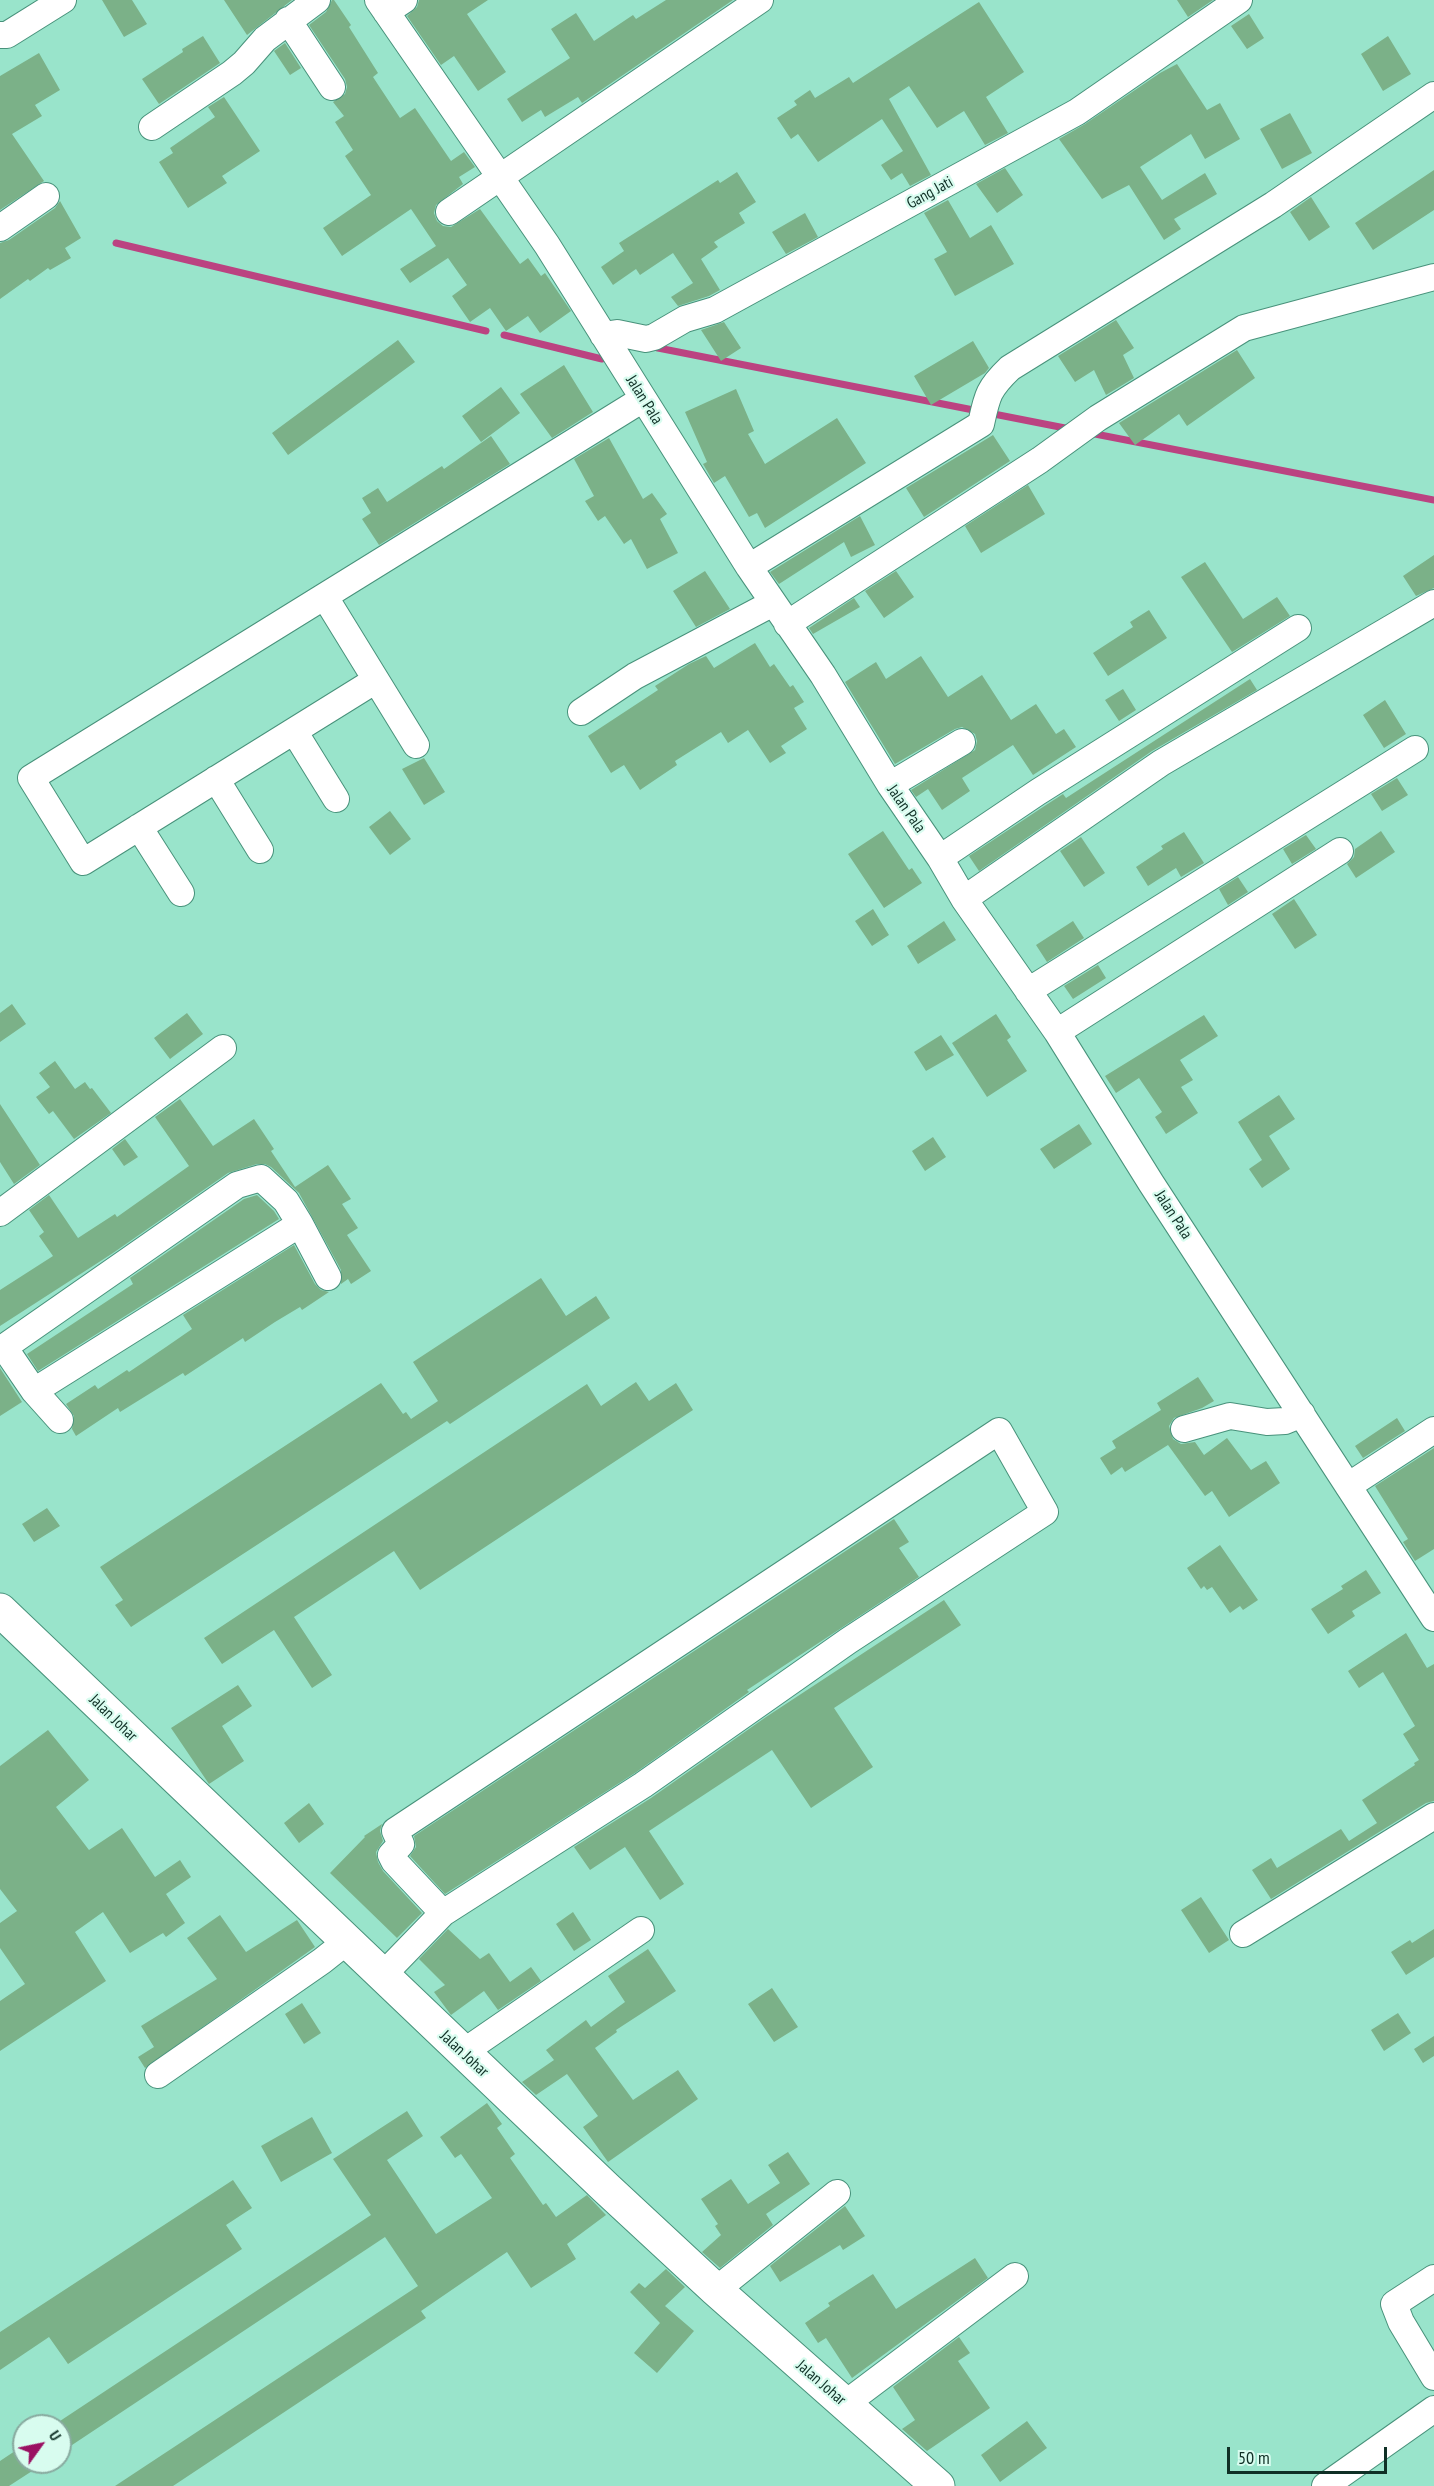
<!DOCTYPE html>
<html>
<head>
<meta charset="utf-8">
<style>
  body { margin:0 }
  #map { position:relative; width:1434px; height:2486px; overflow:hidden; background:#99e4cb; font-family:"PT Sans Narrow",sans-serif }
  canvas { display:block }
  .north { position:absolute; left:12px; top:2414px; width:60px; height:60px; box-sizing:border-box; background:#d8fcef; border:2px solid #88aa9f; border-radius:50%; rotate:57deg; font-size:16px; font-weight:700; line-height:24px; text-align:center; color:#103026 }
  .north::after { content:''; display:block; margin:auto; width:21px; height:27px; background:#9a1062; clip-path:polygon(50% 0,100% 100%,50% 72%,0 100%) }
  .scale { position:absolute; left:1227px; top:2447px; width:160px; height:27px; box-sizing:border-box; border:3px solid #103026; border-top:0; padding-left:8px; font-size:18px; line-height:21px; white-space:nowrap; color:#103026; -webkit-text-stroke:4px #d8fcef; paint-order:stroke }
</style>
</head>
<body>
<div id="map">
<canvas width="1434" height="2486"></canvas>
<div class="north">U</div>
<div class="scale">50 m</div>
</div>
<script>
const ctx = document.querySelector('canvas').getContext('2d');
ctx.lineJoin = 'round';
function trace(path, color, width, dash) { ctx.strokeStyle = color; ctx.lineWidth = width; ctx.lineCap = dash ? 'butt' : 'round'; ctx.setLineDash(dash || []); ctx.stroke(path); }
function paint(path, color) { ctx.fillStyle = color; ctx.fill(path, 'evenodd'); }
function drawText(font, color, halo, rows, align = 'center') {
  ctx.font = font + ' "PT Sans Narrow",sans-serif'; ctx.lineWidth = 4.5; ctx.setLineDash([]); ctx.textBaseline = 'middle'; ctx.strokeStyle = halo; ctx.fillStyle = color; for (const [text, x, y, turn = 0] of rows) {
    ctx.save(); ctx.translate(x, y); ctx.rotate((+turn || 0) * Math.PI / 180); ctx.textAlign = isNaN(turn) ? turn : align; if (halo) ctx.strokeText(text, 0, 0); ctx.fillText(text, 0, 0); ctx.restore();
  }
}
const stream = new Path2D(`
  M 116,243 L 486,331
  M 504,335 L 602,359
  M 658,348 L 1070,429
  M 1090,433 L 1434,500`);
const building = new Path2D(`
  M 102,0 L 132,0 L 147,24 L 124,37 Z
  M 224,0 L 292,0 L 247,35 Z
  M 332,0 L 334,0 L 351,25 L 349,27 L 378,73 L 373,77 L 400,118 L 415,108 L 451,161 L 464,152 L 475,167 L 459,177 L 463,184 L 436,205 L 434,213 L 437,221 L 443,226 L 451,227 L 480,209 L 520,264 L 528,258 L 541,276 L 545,273 L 571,311 L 540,333 L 528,316 L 506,331 L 490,308 L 470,322 L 452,296 L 467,285 L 448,258 L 410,283 L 400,269 L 436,246 L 411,209 L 342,256 L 323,228 L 371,195 L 345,156 L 353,150 L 335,122 L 344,116 L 333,102 L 345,94 L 347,87 L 345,79 L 309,25 L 326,12 Z
  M 419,0 L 488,0 L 467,14 L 506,72 L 478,91 L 454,56 L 441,65 L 407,16 L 417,7 Z
  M 666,0 L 733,0 L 582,103 L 578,97 L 545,117 L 541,110 L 522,122 L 507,99 L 570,58 L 551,29 L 576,13 L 594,41 L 633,15 L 636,19 Z
  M 1177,0 L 1213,0 L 1188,17 Z
  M 979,2 L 1024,72 L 986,97 L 1008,133 L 985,145 L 964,111 L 937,128 L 909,86 L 889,99 L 931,175 L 910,186 L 902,173 L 891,180 L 881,165 L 903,151 L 882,119 L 818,162 L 798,134 L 791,139 L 777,118 L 797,105 L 794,101 L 810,90 L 815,98 L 849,77 L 853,83 Z
  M 1249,14 L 1264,38 L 1247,49 L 1231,26 Z
  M 203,36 L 220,63 L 159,104 L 142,79 L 183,52 L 182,49 Z
  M 1388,36 L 1411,74 L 1383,91 L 1361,54 Z
  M 285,43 L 301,68 L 290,75 L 274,51 Z
  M 39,53 L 60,90 L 35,105 L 42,116 L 12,134 L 44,181 L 0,210 L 0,76 Z
  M 1177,64 L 1207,110 L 1220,103 L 1240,139 L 1205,159 L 1191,134 L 1140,167 L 1162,200 L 1205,173 L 1217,194 L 1174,219 L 1181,229 L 1164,240 L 1129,185 L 1102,199 L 1059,139 L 1085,124 L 1160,73 Z
  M 224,97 L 260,151 L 222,176 L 227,183 L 188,208 L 159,162 L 173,153 L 170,148 L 215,117 L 208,107 Z
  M 1290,113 L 1312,153 L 1282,169 L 1260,129 Z
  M 1005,168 L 1023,195 L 997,213 L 976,184 Z
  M 1434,170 L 1434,210 L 1373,250 L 1355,223 Z
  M 737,172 L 756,202 L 739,213 L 745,223 L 714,242 L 718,247 L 701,259 L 720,290 L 709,296 L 678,306 L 671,297 L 693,283 L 673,253 L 640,275 L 636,269 L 613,285 L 601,267 L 624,251 L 619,243 L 718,180 L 720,183 Z
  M 1311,197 L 1330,227 L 1309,241 L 1290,212 Z
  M 948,200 L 970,238 L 991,225 L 1014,264 L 955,296 L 934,259 L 947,252 L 924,213 Z
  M 60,201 L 81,238 L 65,248 L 71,258 L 50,270 L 48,268 L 30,281 L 28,279 L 0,299 L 0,243 L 9,240 L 55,208 Z
  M 805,213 L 818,237 L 786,254 L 772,232 Z
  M 1116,320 L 1134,348 L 1123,355 L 1134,378 L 1106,395 L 1094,370 L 1075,382 L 1058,356 Z
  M 724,322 L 741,348 L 721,361 L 701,330 Z
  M 398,340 L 415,362 L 288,455 L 272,433 Z
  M 973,341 L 989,368 L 985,373 L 931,405 L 914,376 Z
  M 1237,350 L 1255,378 L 1187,426 L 1179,414 L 1135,445 L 1119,423 Z
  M 564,365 L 593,412 L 552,438 L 520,394 Z
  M 501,387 L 520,413 L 481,442 L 462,416 Z
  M 736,389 L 754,431 L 748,434 L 765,464 L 837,418 L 866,463 L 765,528 L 757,513 L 749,517 L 725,476 L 714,483 L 703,464 L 707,462 L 685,412 Z
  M 993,435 L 1010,461 L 924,517 L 906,488 Z
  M 491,436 L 510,464 L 379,545 L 362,519 L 371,513 L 362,498 L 378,488 L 387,502 L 442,466 L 444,469 Z
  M 609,438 L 643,499 L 652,493 L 667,514 L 660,519 L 678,553 L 647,569 L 631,539 L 624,544 L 605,516 L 598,521 L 585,501 L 594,496 L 574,459 Z
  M 1028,485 L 1045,514 L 981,553 L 965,526 Z
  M 860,516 L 875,545 L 851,557 L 844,542 L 779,584 L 770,572 Z
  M 1434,555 L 1434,588 L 1416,596 L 1403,576 Z
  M 1205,562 L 1243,619 L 1277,597 L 1290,616 L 1232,652 L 1181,577 Z
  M 705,571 L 730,609 L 696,627 L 673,591 Z
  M 896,571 L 914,597 L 884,618 L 865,591 Z
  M 854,598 L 860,607 L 813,634 L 809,628 Z
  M 1149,610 L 1167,638 L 1108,676 L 1093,653 L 1133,627 L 1130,622 Z
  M 755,643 L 770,667 L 774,664 L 790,687 L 793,685 L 804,702 L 794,708 L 807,729 L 781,746 L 786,753 L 770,763 L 748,730 L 728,743 L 721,732 L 675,761 L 677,765 L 640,790 L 624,765 L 611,773 L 588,736 L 658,690 L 655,686 L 689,664 L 706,656 L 714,668 Z
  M 921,656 L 948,697 L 982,675 L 1011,720 L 1036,704 L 1056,734 L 1064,729 L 1076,747 L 1033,775 L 1013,745 L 962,778 L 970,791 L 942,810 L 928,789 L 916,797 L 911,790 L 975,750 L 977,741 L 975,734 L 962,727 L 955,729 L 895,764 L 845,682 L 876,662 L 886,679 Z
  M 1250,679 L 1257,690 L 1152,751 L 979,871 L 969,856 L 1046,805 L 1063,794 L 1066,798 Z
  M 1123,689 L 1136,710 L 1119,721 L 1105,700 Z
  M 1385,700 L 1406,734 L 1384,748 L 1363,715 Z
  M 424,758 L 445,792 L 424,805 L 402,769 Z
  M 1397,778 L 1408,795 L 1382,811 L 1371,794 Z
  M 390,811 L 411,839 L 390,855 L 369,827 Z
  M 883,831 L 909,870 L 912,868 L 922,883 L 884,908 L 848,854 Z
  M 1381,831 L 1395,852 L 1356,878 L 1347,864 L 1354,857 L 1355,849 Z
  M 1184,832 L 1204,863 L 1181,877 L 1176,868 L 1148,886 L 1136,867 L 1163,849 L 1161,846 Z
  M 1306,835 L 1316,849 L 1292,864 L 1283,849 Z
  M 1081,837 L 1105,873 L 1084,887 L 1060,851 Z
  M 1238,877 L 1248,892 L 1228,905 L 1219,889 Z
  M 1294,899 L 1317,935 L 1295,949 L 1272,914 Z
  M 873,909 L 889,935 L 872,946 L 855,921 Z
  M 944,921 L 956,940 L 918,964 L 907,946 Z
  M 1073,921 L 1084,938 L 1047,962 L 1036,945 Z
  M 1098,965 L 1106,978 L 1073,999 L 1064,986 Z
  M 12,1004 L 26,1024 L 0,1042 L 0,1013 Z
  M 187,1013 L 203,1034 L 170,1059 L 154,1038 Z
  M 996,1014 L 1011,1037 L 1007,1040 L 1027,1071 L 987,1097 L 952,1043 Z
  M 1204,1015 L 1218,1036 L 1180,1060 L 1193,1080 L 1181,1087 L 1198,1113 L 1166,1134 L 1155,1117 L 1162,1112 L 1139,1078 L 1116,1093 L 1105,1076 Z
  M 941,1035 L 954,1055 L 926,1071 L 914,1052 Z
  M 55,1061 L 75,1089 L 85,1082 L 90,1089 L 92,1088 L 111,1113 L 74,1139 L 53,1111 L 49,1114 L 36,1097 L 50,1087 L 39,1073 Z
  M 1279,1095 L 1295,1119 L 1269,1136 L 1290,1169 L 1262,1188 L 1249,1169 L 1262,1160 L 1238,1122 Z
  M 180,1099 L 213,1146 L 254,1119 L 274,1149 L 271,1151 L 295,1187 L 328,1165 L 351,1199 L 342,1204 L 358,1228 L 347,1235 L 371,1271 L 351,1284 L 348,1279 L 341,1284 L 341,1270 L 299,1193 L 271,1167 L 265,1164 L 257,1164 L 228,1173 L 113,1253 L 0,1326 L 0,1290 L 53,1256 L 39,1236 L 44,1232 L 29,1210 L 49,1195 L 78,1238 L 115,1214 L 117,1217 L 189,1166 L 155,1117 Z
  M 0,1104 L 40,1165 L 14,1184 L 0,1162 Z
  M 1079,1124 L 1092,1144 L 1054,1169 L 1040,1149 Z
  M 933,1137 L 946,1157 L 925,1171 L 912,1151 Z
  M 125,1139 L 138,1157 L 124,1166 L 112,1149 Z
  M 257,1195 L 274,1211 L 279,1219 L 38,1371 L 27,1354 L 133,1284 L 130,1278 L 244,1199 Z
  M 294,1245 L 315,1284 L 321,1290 L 329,1292 L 302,1310 L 300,1307 L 275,1322 L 245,1342 L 243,1338 L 185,1376 L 183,1373 L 120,1412 L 118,1408 L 76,1436 L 72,1429 L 74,1416 L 66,1404 L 95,1385 L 98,1389 L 127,1370 L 129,1372 L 166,1347 L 192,1329 L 183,1315 Z
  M 541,1278 L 566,1316 L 596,1296 L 610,1318 L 450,1424 L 447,1421 L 131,1627 L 115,1605 L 123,1600 L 100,1567 L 381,1383 L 403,1414 L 406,1412 L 411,1419 L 438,1401 L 413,1362 Z
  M 0,1368 L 22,1402 L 0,1416 Z
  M 1198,1377 L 1214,1401 L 1202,1408 L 1174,1418 L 1169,1426 L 1173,1439 L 1181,1444 L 1195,1442 L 1204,1455 L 1227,1438 L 1251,1470 L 1266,1461 L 1280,1483 L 1229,1517 L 1212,1491 L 1205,1496 L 1168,1445 L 1125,1472 L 1122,1467 L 1111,1475 L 1100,1458 L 1116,1448 L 1112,1441 L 1161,1410 L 1157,1403 Z
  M 636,1382 L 649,1401 L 676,1383 L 693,1410 L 420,1590 L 394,1551 L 294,1617 L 332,1675 L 312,1688 L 274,1630 L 222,1664 L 204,1638 L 587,1384 L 601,1406 Z
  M 1397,1418 L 1405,1431 L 1363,1458 L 1355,1446 Z
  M 1434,1448 L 1434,1549 L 1415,1561 L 1403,1542 L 1408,1539 L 1375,1486 Z
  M 47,1508 L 60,1526 L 34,1542 L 22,1524 Z
  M 894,1519 L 909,1542 L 899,1548 L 919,1577 L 747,1690 L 749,1692 L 635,1773 L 445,1894 L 410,1856 L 416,1847 L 414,1836 Z
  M 1220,1545 L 1258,1600 L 1243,1610 L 1240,1606 L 1230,1613 L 1212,1587 L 1207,1590 L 1204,1586 L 1201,1589 L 1187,1568 Z
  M 1366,1570 L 1381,1593 L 1352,1611 L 1355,1616 L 1328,1634 L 1311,1609 L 1343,1589 L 1341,1586 Z
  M 944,1600 L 961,1625 L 834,1708 L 873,1767 L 811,1808 L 772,1750 L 649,1831 L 684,1884 L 660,1900 L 625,1847 L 590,1870 L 574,1847 L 651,1798 L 766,1717 Z
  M 1406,1633 L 1427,1668 L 1434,1664 L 1434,1801 L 1426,1803 L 1271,1899 L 1252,1870 L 1271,1858 L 1277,1868 L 1341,1829 L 1349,1841 L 1377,1823 L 1362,1800 L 1415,1765 L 1414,1763 L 1419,1760 L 1403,1734 L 1415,1726 L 1383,1672 L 1359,1688 L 1348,1671 Z
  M 238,1685 L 252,1706 L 222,1726 L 244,1761 L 209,1784 L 171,1728 Z
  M 48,1730 L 89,1780 L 56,1807 L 89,1850 L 122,1828 L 155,1877 L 180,1860 L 191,1877 L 166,1894 L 185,1923 L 166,1937 L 163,1933 L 130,1953 L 103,1912 L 75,1932 L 106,1981 L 0,2051 L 0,2001 L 25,1984 L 0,1948 L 0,1923 L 17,1911 L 0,1889 L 0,1766 Z
  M 309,1803 L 324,1824 L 299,1843 L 284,1823 Z
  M 382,1824 L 380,1831 L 383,1841 L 376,1852 L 378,1862 L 383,1871 L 422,1913 L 397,1938 L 330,1873 L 365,1837 L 364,1836 Z
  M 1201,1897 L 1229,1940 L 1209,1953 L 1181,1910 Z
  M 573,1912 L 591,1940 L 574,1951 L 556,1924 Z
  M 220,1915 L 246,1952 L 297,1920 L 315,1947 L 145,2068 L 138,2057 L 154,2047 L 141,2026 L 217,1979 L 187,1938 Z
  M 448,1929 L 480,1959 L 489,1953 L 510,1982 L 531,1967 L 541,1981 L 498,2010 L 484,1991 L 451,2015 L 434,1992 L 445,1985 L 419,1959 Z
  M 1434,1929 L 1434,1957 L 1406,1975 L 1391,1952 L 1410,1940 L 1412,1943 Z
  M 648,1949 L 676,1991 L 616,2030 L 617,2032 L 595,2048 L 633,2100 L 678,2070 L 698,2099 L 608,2162 L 583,2127 L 598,2116 L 567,2074 L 536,2095 L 522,2082 L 554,2060 L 546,2050 L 586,2020 L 591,2027 L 625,2002 L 608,1976 Z
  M 772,1988 L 798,2027 L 774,2042 L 748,2004 Z
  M 302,2003 L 321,2033 L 304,2044 L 285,2014 Z
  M 1398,2013 L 1411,2033 L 1384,2051 L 1371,2030 Z
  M 1434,2036 L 1434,2056 L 1423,2063 L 1414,2049 Z
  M 487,2103 L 502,2124 L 497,2128 L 515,2154 L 510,2158 L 543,2205 L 546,2203 L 556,2217 L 587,2195 L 606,2215 L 567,2244 L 576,2259 L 531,2288 L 507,2252 L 421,2311 L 426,2318 L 173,2486 L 115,2486 L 418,2286 L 385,2237 L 60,2453 L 60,2421 L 371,2215 L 333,2159 L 407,2111 L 423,2136 L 387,2160 L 436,2234 L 492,2198 L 461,2154 L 455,2158 L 440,2137 Z
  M 312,2117 L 332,2153 L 281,2182 L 261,2146 Z
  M 788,2152 L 810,2184 L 766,2214 L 773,2225 L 720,2268 L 702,2252 L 721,2235 L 715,2226 L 718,2224 L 701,2199 L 731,2179 L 748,2204 L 780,2183 L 768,2165 Z
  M 233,2180 L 252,2208 L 226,2225 L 242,2249 L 68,2364 L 49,2337 L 0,2370 L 0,2332 Z
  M 845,2206 L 865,2236 L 843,2250 L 840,2245 L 780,2282 L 770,2266 Z
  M 975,2258 L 988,2278 L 852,2378 L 826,2338 L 818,2343 L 805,2323 L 830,2306 L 828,2303 L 873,2274 L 896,2309 Z
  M 666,2269 L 685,2287 L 665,2306 L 694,2331 L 657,2373 L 634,2353 L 660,2323 L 630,2292 L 639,2283 L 645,2288 Z
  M 959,2337 L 970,2353 L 958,2361 L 990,2408 L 927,2451 L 902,2429 L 915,2420 L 893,2387 Z
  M 1027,2421 L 1047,2448 L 1000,2482 L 981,2455 Z
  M 24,2445 L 24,2462 L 46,2462 L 9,2486 L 0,2486 L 0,2461 Z`);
const street = new Path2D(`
  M 378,0 L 547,245 L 749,567 L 823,675 L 890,785 L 940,858 L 964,899 L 1057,1032 L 1151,1183 L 1434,1618
  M 386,12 L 404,0
  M 288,20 L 332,87
  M 0,35 L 7,35 L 63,0
  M 152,127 L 232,73 L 244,63 L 265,39 L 317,0
  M 449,212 L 760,0
  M 0,228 L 46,196
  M 603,335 L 617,333 L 646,339 L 654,337 L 685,319 L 715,310 L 1077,112 L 1239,0
  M 749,567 L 981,424 C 987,396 988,389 1010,368 L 1273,205 L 1434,95
  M 325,597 L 416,745
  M 787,624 L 1040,460 L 1098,418 L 1244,328 L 1434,277
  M 376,680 L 83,862 L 31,778 L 643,399
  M 581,712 L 635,676 L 773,603
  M 294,731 L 336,799
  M 216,779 L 260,850
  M 890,785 L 962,742
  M 139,827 L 181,893
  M 940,858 L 1038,792 L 1298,628
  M 964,899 L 1161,763 L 1434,603
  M 1028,991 L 1415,749
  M 1057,1032 L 1340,851
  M 0,1213 L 223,1048
  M 300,1224 L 328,1277
  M 4,1347 L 34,1391 L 60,1420
  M 0,1350 L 237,1185 L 261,1178 L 286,1201 L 300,1224 L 34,1391
  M 1184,1429 L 1230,1416 L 1267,1422 L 1285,1421 L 1302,1414
  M 1348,1486 L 1434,1430
  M 1243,1934 L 1434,1816
  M 382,1976 L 443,1913 L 643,1785 L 848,1641 L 1045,1512 L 999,1431 L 395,1831 L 401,1844 L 391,1855 L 394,1861 L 443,1913
  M 462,2053 L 641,1930
  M 158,2075 L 322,1961 L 346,1942
  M 1434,2278 L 1394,2304 L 1401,2322 L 1434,2377
  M 716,2290 L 837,2193
  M 845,2404 L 1015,2276
  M 1325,2486 L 1434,2409`);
const secondary = new Path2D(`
  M 0,1610 L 606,2188 L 716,2290 L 938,2486`);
const streetNames = [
  ["Gang Jati",930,193,-29],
  ["Jalan Pala",644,400,58],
  ["Jalan Pala",906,809,55],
  ["Jalan Pala",1173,1215,57],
  ["Jalan Johar",113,1718,44],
  ["Jalan Johar",464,2054,43],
  ["Jalan Johar",821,2383,41]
];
trace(stream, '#bb4381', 7);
paint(building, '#7bb188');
trace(street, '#48927b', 28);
trace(secondary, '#48927b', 35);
trace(street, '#fff', 26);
trace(secondary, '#fff', 33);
drawText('16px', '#103026', '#d8fcef', streetNames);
</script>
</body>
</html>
